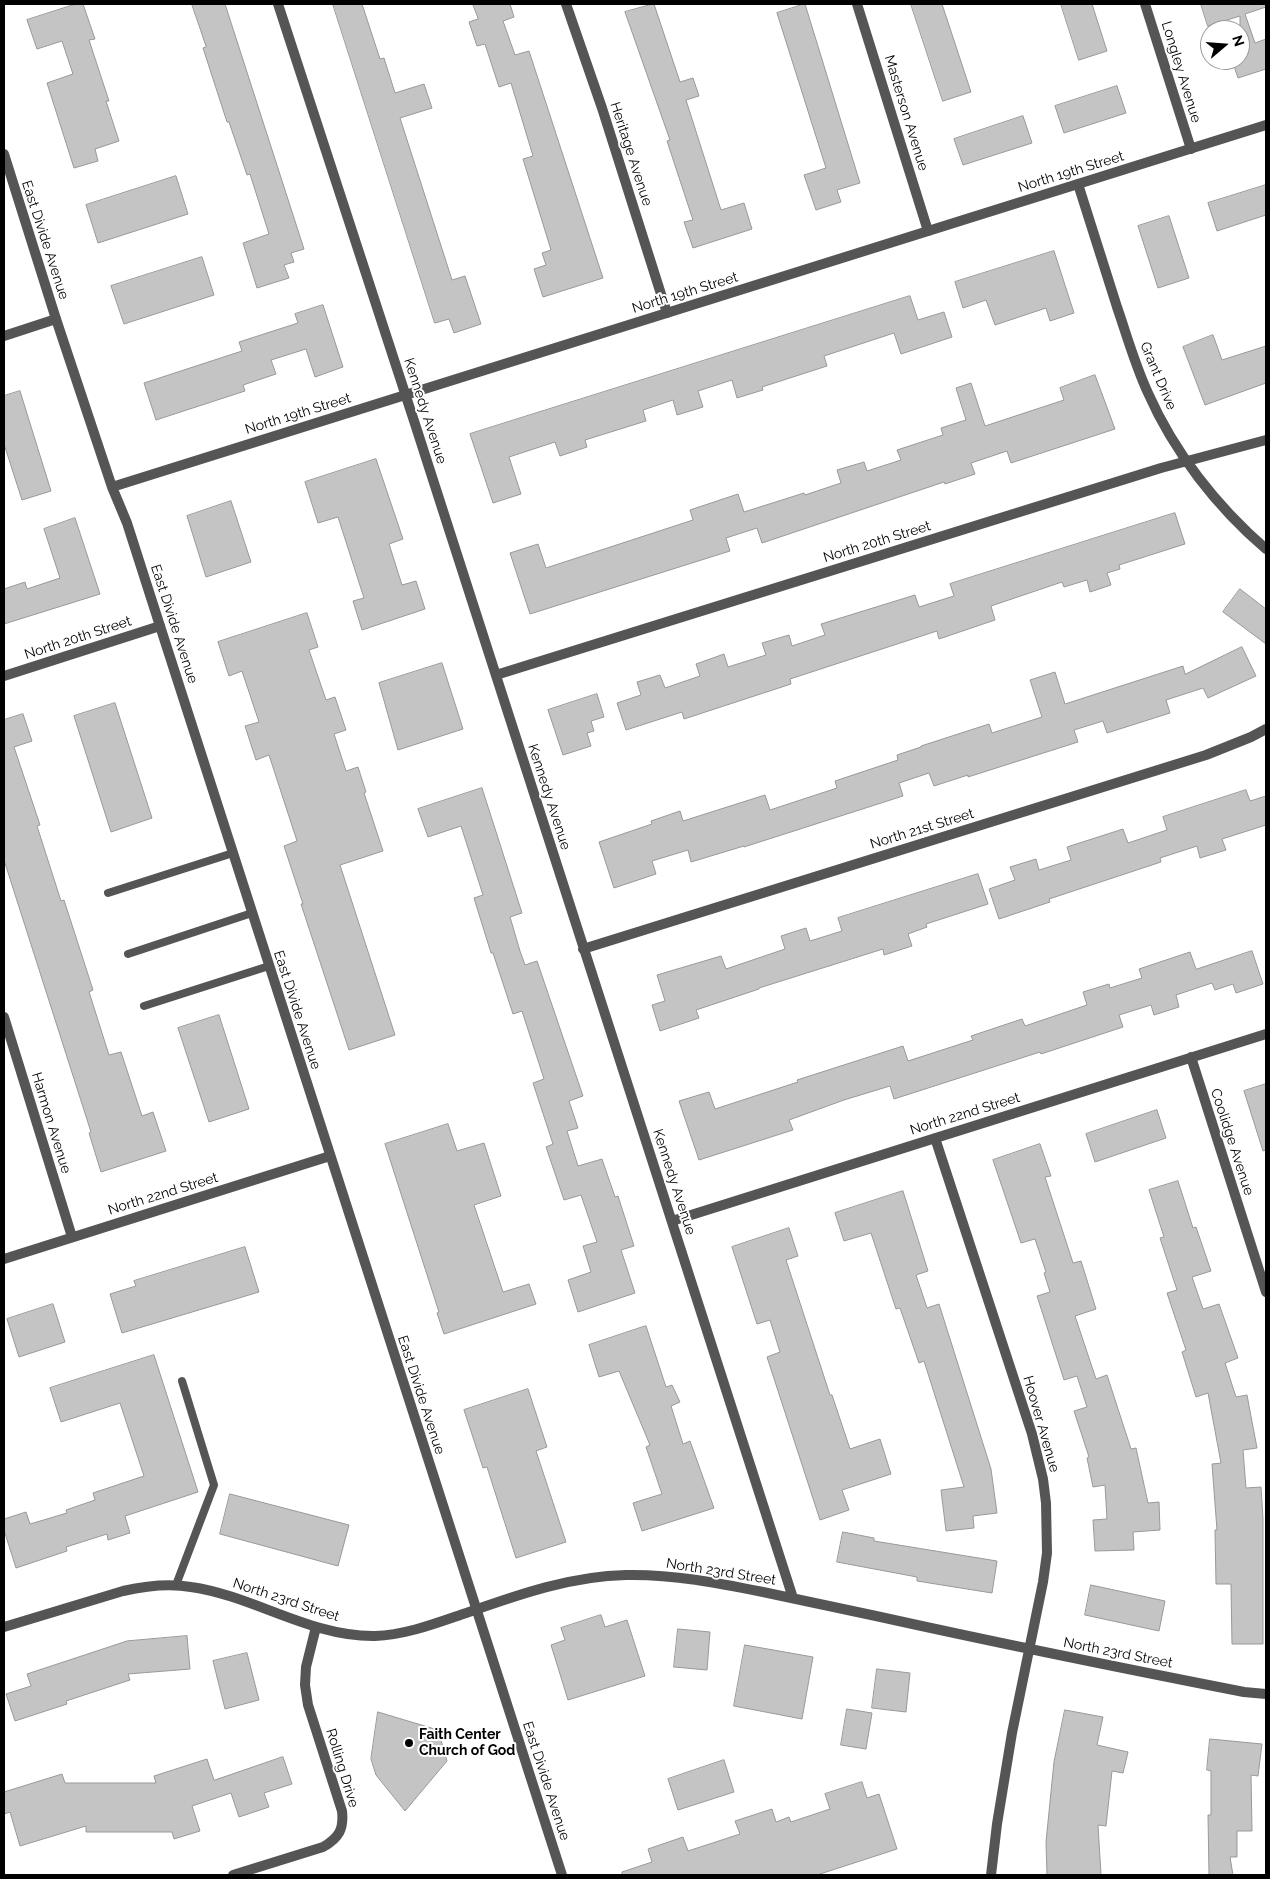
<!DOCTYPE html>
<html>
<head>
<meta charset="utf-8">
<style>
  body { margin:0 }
  #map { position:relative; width:1270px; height:1879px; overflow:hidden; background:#fff; font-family:Raleway,sans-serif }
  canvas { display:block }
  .frame { position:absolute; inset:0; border:5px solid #000; pointer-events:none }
  .north { position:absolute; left:1200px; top:20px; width:50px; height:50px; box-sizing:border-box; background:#fff; border:1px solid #999; border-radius:50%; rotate:72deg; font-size:14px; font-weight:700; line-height:20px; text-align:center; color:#000 }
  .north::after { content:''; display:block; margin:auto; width:18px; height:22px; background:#000; clip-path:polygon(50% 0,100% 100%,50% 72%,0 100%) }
</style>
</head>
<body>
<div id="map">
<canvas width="1270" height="1879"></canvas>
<div class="frame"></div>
<div class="north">N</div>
</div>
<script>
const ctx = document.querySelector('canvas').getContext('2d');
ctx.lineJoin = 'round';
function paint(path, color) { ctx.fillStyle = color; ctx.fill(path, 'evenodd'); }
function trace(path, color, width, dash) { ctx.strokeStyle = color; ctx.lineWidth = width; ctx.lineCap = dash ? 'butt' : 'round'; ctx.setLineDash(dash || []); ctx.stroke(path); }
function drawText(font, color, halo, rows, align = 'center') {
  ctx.font = font + ' Raleway,sans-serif'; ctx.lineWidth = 4; ctx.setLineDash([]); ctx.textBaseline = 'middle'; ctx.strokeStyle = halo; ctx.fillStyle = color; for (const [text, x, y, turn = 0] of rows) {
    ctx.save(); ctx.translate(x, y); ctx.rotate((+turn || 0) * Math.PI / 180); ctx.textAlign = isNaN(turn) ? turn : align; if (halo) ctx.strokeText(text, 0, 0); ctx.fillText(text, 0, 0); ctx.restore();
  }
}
const building = new Path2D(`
  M 76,4 L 83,4 L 95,39 L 89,40 L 109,101 L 106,101 L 119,141 L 95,149 L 98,161 L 74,168 L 47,83 L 73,74 L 62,41 L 37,49 L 27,20 Z
  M 192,4 L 225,4 L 304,249 L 291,253 L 294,262 L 284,265 L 289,278 L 257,288 L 243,243 L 269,234 L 250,174 L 247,175 L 229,122 L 227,122 L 203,48 L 206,47 Z
  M 333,4 L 362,4 L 380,59 L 384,58 L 395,93 L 424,84 L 432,108 L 400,118 L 452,280 L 465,276 L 481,324 L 454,333 L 449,319 L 435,323 Z
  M 473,4 L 510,4 L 514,17 L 503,21 L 515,55 L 529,51 L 603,278 L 543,297 L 534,269 L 546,265 L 542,253 L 551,250 L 523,159 L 533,156 L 511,83 L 499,87 L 485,44 L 477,46 L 469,22 L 478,19 Z
  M 654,4 L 680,82 L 693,78 L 699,96 L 686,100 L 721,210 L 744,203 L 752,229 L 693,248 L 684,222 L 693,220 L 667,141 L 670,140 L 625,12 Z
  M 805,4 L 860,183 L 837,190 L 841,202 L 816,210 L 804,175 L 826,168 L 777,13 Z
  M 911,4 L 942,4 L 971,92 L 943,101 Z
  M 1061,4 L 1092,4 L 1107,51 L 1079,60 Z
  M 1201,4 L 1266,4 L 1266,7 L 1245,14 L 1255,43 L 1266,39 L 1266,69 L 1238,78 L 1232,60 L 1240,60 L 1240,16 L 1208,26 Z
  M 1117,86 L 1126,113 L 1064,133 L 1055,106 Z
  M 1023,116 L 1032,143 L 963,165 L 954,139 Z
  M 176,176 L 188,214 L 98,243 L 86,205 Z
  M 1266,185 L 1266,215 L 1217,231 L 1208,203 Z
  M 1169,216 L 1189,278 L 1158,288 L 1138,226 Z
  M 1054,251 L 1074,313 L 1050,321 L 1046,308 L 995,325 L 986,300 L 963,308 L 955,282 Z
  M 202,257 L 214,295 L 124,324 L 111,286 Z
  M 910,296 L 918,320 L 944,312 L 952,337 L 901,354 L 894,333 L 824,356 L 827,366 L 762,387 L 763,390 L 737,398 L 732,380 L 698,391 L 703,407 L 677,415 L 673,400 L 643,410 L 646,421 L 585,440 L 587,447 L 560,456 L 555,442 L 509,457 L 521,494 L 493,503 L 470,434 Z
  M 323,305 L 343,367 L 315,377 L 306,349 L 271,360 L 276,374 L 243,385 L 245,391 L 156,420 L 144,383 L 242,351 L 239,342 L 298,323 L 295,314 Z
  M 1213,335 L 1222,360 L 1266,346 L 1266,383 L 1205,405 L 1183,347 Z
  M 1095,375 L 1115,429 L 1011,463 L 1007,451 L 971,463 L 975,474 L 945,484 L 944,482 L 762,543 L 757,528 L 726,538 L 730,551 L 530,614 L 510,553 L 538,544 L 546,568 L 693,520 L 690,510 L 738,494 L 744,512 L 804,493 L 805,495 L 841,483 L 837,470 L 864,462 L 867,471 L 901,460 L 897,450 L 943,435 L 941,428 L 966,420 L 956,388 L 971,383 L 985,426 L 1064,400 L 1060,388 Z
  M 20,391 L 51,491 L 22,500 L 4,444 L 4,396 Z
  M 376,459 L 403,539 L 389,544 L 402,585 L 416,581 L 425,609 L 362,630 L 353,601 L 364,598 L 338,517 L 318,523 L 305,482 Z
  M 231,501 L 251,562 L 206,577 L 187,516 Z
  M 1175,513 L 1185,544 L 1119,565 L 1120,569 L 1107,573 L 1111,585 L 1090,592 L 1087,580 L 1064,587 L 1062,582 L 991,606 L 995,620 L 939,639 L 937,631 L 790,679 L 791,684 L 684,719 L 682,712 L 626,730 L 617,703 L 641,695 L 637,682 L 660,675 L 665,688 L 700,676 L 696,664 L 724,654 L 728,667 L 766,655 L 762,643 L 789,635 L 792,646 L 825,635 L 821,624 L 915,595 L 919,607 L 954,596 L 950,584 Z
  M 75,518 L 100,594 L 4,624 L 4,589 L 25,582 L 27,589 L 60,578 L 44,529 Z
  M 1240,589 L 1266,609 L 1266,644 L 1223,612 Z
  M 307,613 L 318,647 L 309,650 L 326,700 L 335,697 L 346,730 L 334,734 L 346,771 L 358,767 L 366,792 L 364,793 L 383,851 L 340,865 L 395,1035 L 349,1050 L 301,904 L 303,904 L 284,846 L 297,841 L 269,755 L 256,760 L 245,726 L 259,722 L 242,671 L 229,676 L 218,642 Z
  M 1242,647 L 1256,676 L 1208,698 L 1203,688 L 1166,700 L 1170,713 L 1107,733 L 1103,721 L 1074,730 L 1078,742 L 968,777 L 968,775 L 934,786 L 929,773 L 899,783 L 903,796 L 744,847 L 744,846 L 691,862 L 688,850 L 652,861 L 656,874 L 614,888 L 599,842 L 652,824 L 651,821 L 680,811 L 683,821 L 765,795 L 770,810 L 837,788 L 835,781 L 898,760 L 897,755 L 921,747 L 921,746 L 989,724 L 992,733 L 1042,717 L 1030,680 L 1055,672 L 1065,704 L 1183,666 L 1185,674 Z
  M 442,663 L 463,729 L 398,750 L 379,683 Z
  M 597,694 L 604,717 L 591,721 L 594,731 L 587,733 L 591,746 L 563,755 L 548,710 Z
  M 115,703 L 152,818 L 111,832 L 74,716 Z
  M 23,714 L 32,741 L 14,747 L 40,825 L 37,826 L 61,901 L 64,900 L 93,990 L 89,992 L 109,1055 L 121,1052 L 142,1116 L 153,1112 L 166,1151 L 101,1172 L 89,1133 L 91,1132 L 4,860 L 4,720 Z
  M 482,788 L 522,913 L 510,917 L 520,951 L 525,965 L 537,961 L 583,1096 L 569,1101 L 578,1128 L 567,1131 L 578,1166 L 602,1159 L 615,1197 L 618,1196 L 634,1246 L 621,1250 L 635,1293 L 578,1312 L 568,1280 L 591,1272 L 583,1246 L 597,1242 L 581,1195 L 564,1200 L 546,1147 L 553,1144 L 533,1083 L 544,1079 L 522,1011 L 513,1014 L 493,953 L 491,953 L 474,898 L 483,895 L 461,826 L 428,837 L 418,809 Z
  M 1246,790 L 1250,801 L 1266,796 L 1266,825 L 1222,839 L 1226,850 L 1200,858 L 1197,846 L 1160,858 L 1161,862 L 1049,899 L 1050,902 L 999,919 L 989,889 L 1015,880 L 1010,867 L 1036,859 L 1039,870 L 1071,860 L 1067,847 L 1123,829 L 1128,843 L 1167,830 L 1163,817 Z
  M 978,874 L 988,904 L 926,924 L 927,927 L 908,934 L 912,946 L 884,955 L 883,949 L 759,988 L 759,989 L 696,1010 L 699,1018 L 660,1031 L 652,1005 L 665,1001 L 657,975 L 721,956 L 726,969 L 785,949 L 781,936 L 806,928 L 810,941 L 842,931 L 838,918 Z
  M 1252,951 L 1263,984 L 1236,993 L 1233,984 L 1215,990 L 1212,983 L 1176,995 L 1179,1007 L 1154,1015 L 1151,1005 L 1119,1015 L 1123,1027 L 1041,1054 L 1040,1052 L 894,1099 L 890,1086 L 844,1100 L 789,1120 L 793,1130 L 699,1160 L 679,1101 L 709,1092 L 715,1109 L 798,1082 L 797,1080 L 903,1046 L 908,1061 L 973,1040 L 971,1036 L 1022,1019 L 1025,1026 L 1087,1005 L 1083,992 L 1109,984 L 1110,988 L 1142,978 L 1139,969 L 1190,952 L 1196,969 Z
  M 219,1015 L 249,1109 L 209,1122 L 178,1028 Z
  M 1266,1084 L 1266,1150 L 1263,1151 L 1244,1091 Z
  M 1157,1110 L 1166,1138 L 1095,1162 L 1086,1134 Z
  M 448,1124 L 457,1151 L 484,1143 L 501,1196 L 474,1205 L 503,1292 L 529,1284 L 536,1304 L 444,1334 L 437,1313 L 439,1312 L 385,1144 Z
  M 1040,1144 L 1051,1176 L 1045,1177 L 1073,1263 L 1081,1261 L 1096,1309 L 1075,1316 L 1096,1379 L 1107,1375 L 1131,1449 L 1136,1448 L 1148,1503 L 1159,1502 L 1160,1530 L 1133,1532 L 1134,1550 L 1095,1551 L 1093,1520 L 1107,1519 L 1105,1485 L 1093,1487 L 1087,1458 L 1089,1457 L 1074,1411 L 1087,1407 L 1077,1376 L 1064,1380 L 1037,1296 L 1050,1292 L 1044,1273 L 1046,1272 L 1035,1239 L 1021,1243 L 993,1160 Z
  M 1178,1181 L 1193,1228 L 1196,1227 L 1211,1271 L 1192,1277 L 1203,1309 L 1219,1304 L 1238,1358 L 1225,1363 L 1236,1397 L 1247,1395 L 1257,1448 L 1243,1450 L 1246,1488 L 1261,1487 L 1263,1519 L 1263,1644 L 1232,1644 L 1231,1584 L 1216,1584 L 1215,1530 L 1217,1530 L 1212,1464 L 1221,1463 L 1208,1393 L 1196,1397 L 1182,1352 L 1186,1350 L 1167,1293 L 1177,1290 L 1160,1238 L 1164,1237 L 1149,1190 Z
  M 903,1191 L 928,1271 L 916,1275 L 927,1308 L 939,1304 L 991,1469 L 997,1513 L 973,1516 L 974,1528 L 946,1531 L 941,1490 L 964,1487 L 924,1361 L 919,1363 L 900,1308 L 896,1309 L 871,1233 L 844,1241 L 835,1213 Z
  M 789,1228 L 798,1256 L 786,1260 L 830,1395 L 832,1395 L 850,1449 L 880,1439 L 891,1474 L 842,1490 L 849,1510 L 820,1520 L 767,1357 L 780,1352 L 770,1320 L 757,1324 L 732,1247 Z
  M 245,1247 L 259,1292 L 122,1333 L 110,1294 L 136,1286 L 134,1281 Z
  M 53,1304 L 65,1342 L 19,1357 L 7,1319 Z
  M 646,1326 L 666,1387 L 672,1385 L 680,1402 L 671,1406 L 683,1444 L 690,1441 L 714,1508 L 642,1531 L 633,1503 L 662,1494 L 646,1447 L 650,1445 L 619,1371 L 599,1377 L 589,1345 Z
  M 154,1355 L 198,1492 L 125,1516 L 130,1533 L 108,1540 L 107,1534 L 66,1547 L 67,1551 L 16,1568 L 4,1530 L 4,1519 L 26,1512 L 30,1524 L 67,1513 L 66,1510 L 95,1500 L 93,1493 L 144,1476 L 120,1403 L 61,1422 L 50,1388 Z
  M 528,1389 L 547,1447 L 536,1451 L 566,1542 L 516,1558 L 487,1467 L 483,1468 L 464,1410 Z
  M 230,1494 L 349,1525 L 338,1566 L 220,1534 Z
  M 843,1532 L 874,1538 L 874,1541 L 997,1561 L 992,1593 L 917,1581 L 917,1577 L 837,1562 Z
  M 1091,1585 L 1165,1601 L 1159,1631 L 1085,1615 Z
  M 601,1615 L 605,1627 L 627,1620 L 645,1676 L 568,1700 L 551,1645 L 565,1640 L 561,1628 Z
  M 678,1629 L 710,1632 L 707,1670 L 674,1667 Z
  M 187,1636 L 190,1669 L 128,1674 L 130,1680 L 66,1701 L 67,1704 L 15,1721 L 6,1694 L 31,1686 L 27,1674 L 127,1641 Z
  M 745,1645 L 813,1657 L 802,1719 L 734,1706 Z
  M 247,1653 L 259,1700 L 225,1709 L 213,1661 Z
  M 877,1669 L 910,1673 L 906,1712 L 872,1708 Z
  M 847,1709 L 872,1713 L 866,1749 L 841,1745 Z
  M 1065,1710 L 1103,1717 L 1097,1745 L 1128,1752 L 1123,1773 L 1112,1771 L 1106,1826 L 1098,1825 L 1101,1875 L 1047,1875 L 1046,1842 L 1054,1762 Z
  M 378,1712 L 438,1730 L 447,1761 L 405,1811 L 376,1775 L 371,1759 Z
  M 1210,1739 L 1262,1744 L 1258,1776 L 1251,1775 L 1252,1831 L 1237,1831 L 1237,1857 L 1230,1857 L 1233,1875 L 1209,1875 L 1208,1815 L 1211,1815 L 1211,1771 L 1207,1770 Z
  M 283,1757 L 292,1784 L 264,1793 L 269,1807 L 239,1817 L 231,1793 L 192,1806 L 200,1831 L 174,1839 L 172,1832 L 86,1832 L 86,1826 L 20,1846 L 10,1812 L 4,1814 L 4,1792 L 62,1774 L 65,1783 L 156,1783 L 154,1776 L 207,1759 L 214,1780 Z
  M 724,1760 L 734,1792 L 678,1810 L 668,1779 Z
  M 862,1782 L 867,1798 L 879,1794 L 897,1849 L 817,1875 L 622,1875 L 622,1872 L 652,1862 L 648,1849 L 683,1837 L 688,1851 L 740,1834 L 735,1821 L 772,1809 L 776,1822 L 789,1817 L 791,1822 L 830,1809 L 825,1794 Z`);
const service = new Path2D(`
  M 108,893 L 233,853
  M 128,954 L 252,913
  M 144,1006 L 269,966
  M 176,1585 L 214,1485 L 182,1381`);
const minor = new Path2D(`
  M 278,4 L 416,427 L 793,1598
  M 566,4 L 602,108 L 667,313
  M 857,4 L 928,231
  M 1145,4 L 1191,149
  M 1078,184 C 1091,225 1104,266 1117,307 C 1127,336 1135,365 1148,393 C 1174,452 1217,507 1266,549
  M 4,336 L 56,319
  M 496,675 L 1161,468 L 1266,440
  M 4,676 L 160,626
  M 583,949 L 1206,755 L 1251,737 L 1266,729
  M 4,1017 L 72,1237
  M 1191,1057 L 1266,1292
  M 935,1138 L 1032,1434 L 1043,1479 L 1046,1503 L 1047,1553 L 1043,1582 L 1012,1733 L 997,1824 L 991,1875
  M 672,1221 L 1266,1034
  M 4,1259 L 330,1156
  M 4,1627 L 123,1591 C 145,1586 168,1583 191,1587 C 254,1596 310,1637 375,1636 C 407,1635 439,1622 469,1612 C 520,1594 572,1576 626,1575 C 673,1574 718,1583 763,1592 C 801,1600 839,1608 876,1616 C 998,1643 1121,1668 1244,1692 L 1266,1694
  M 233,1875 L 323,1847 C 339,1838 344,1829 342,1811 L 308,1705 L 305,1685 L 306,1667 L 316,1627`);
const tertiary = new Path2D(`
  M 4,154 L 56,319 L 112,487 L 127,523 L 160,626 L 562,1875
  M 112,487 L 1266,125`);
const markers = [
  [409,1743,5,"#000"]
];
const streetNames = [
  ["Longley Avenue",1181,72,73],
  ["Masterson Avenue",906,113,73],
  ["Heritage Avenue",631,154,72],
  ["North 19th Street",1071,172,-17],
  ["East Divide Avenue",45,240,72],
  ["North 19th Street",685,293,-17],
  ["Grant Drive",1158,376,67],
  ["Kennedy Avenue",425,411,72],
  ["North 19th Street",298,414,-17],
  ["North 20th Street",877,542,-17],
  ["East Divide Avenue",174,624,72],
  ["North 20th Street",78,638,-18],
  ["Kennedy Avenue",549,797,72],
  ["North 21st Street",922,829,-17],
  ["East Divide Avenue",297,1010,72],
  ["North 22nd Street",965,1114,-17],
  ["Harmon Avenue",51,1123,73],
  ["Coolidge Avenue",1232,1142,72],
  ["Kennedy Avenue",674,1182,72],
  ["North 22nd Street",163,1194,-17],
  ["East Divide Avenue",421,1395,72],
  ["Hoover Avenue",1041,1424,74],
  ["North 23rd Street",721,1572,9],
  ["North 23rd Street",286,1600,18],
  ["North 23rd Street",1118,1653,11],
  ["Rolling Drive",342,1768,73],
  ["East Divide Avenue",546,1781,72]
];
const poiNames = [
  ["Faith Center",419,1735],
  ["Church of God",419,1751]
];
paint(building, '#c4c4c4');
trace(building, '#999', 1);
trace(service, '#555', 8);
trace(minor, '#555', 10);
trace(tertiary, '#555', 10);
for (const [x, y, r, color] of markers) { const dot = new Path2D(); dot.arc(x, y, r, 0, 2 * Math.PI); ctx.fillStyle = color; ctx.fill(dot); trace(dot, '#fff', 2); }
drawText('14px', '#000', '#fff', streetNames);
drawText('bold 14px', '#000', '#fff', poiNames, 'left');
</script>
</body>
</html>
